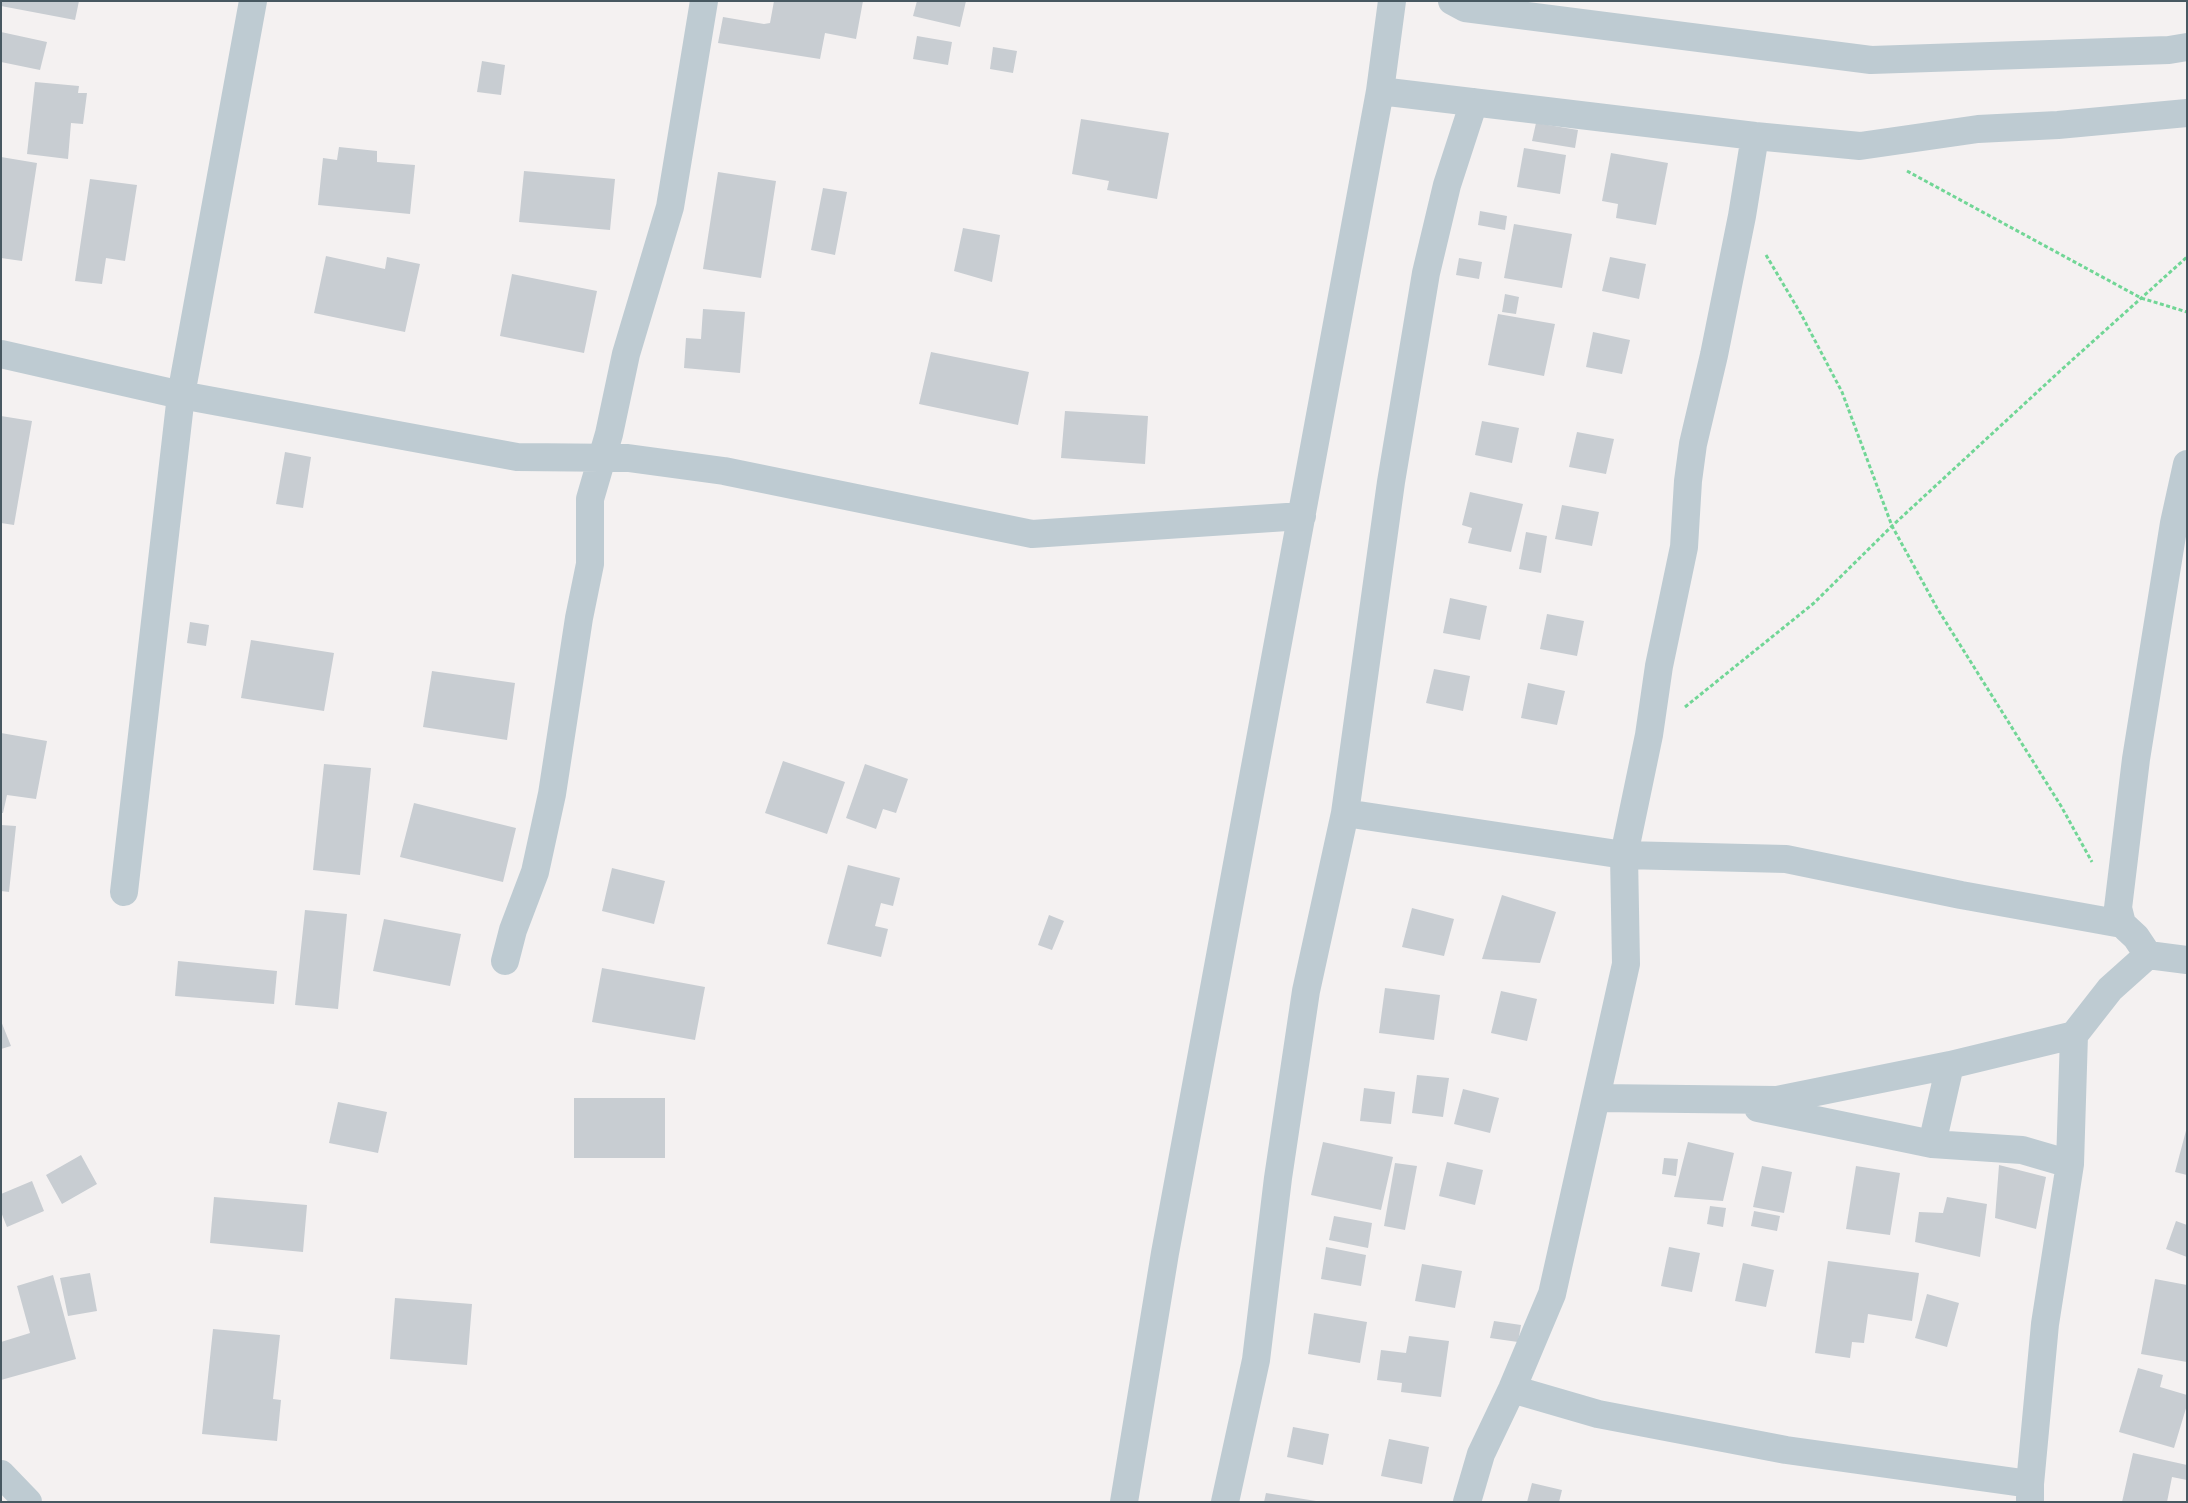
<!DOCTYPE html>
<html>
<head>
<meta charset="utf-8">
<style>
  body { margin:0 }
  #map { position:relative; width:2188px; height:1503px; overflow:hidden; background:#f4f1f1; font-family:Jost,sans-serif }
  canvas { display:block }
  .frame { position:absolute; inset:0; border:2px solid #475861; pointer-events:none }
</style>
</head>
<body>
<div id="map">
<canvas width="2188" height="1503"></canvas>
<div class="frame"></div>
</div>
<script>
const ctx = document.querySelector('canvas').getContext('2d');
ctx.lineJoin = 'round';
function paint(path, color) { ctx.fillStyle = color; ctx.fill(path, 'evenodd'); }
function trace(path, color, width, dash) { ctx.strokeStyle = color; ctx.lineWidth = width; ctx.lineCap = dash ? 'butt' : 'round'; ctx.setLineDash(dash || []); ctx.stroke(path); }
const building = new Path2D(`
  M 1,1 L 79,1 L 75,20 L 1,6 Z
  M 774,1 L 863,1 L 856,39 L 825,33 L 820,59 L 718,43 L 723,17 L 764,24 L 770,23 Z
  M 917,1 L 966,1 L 960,27 L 913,16 Z
  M 1,32 L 47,42 L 40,70 L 1,62 Z
  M 917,36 L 952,42 L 948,65 L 913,59 Z
  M 993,47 L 1017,51 L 1013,73 L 990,69 Z
  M 482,61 L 505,65 L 501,95 L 477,92 Z
  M 35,82 L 79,86 L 78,93 L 87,93 L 83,124 L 71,123 L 68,159 L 27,154 Z
  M 1081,119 L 1169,133 L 1157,199 L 1107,190 L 1109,181 L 1072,174 Z
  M 1536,123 L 1578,130 L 1575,148 L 1532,141 Z
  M 339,147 L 377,151 L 377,162 L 415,165 L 410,214 L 318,205 L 323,158 L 337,160 Z
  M 1524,148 L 1566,155 L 1560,194 L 1517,187 Z
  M 1611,153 L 1668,163 L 1656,225 L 1616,218 L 1618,204 L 1602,201 Z
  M 1,157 L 37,163 L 22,261 L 1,258 Z
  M 524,171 L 615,179 L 610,230 L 519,222 Z
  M 718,172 L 776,181 L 761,278 L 703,269 Z
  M 90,179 L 137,185 L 125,261 L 106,258 L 102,284 L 75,281 Z
  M 823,188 L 847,192 L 835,255 L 811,250 Z
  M 1480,211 L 1507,216 L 1505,230 L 1478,225 Z
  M 1514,224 L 1572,234 L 1562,288 L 1504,278 Z
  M 963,228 L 1000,235 L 992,282 L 954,271 Z
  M 326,256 L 385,269 L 387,257 L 420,264 L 405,332 L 314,313 Z
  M 1610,257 L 1646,264 L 1639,299 L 1602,291 Z
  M 1459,258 L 1482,262 L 1479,279 L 1456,275 Z
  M 512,274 L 597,291 L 584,353 L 500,336 Z
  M 1505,294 L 1519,297 L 1516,314 L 1502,312 Z
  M 703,309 L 745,312 L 740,373 L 684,368 L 686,338 L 701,339 Z
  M 1498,314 L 1555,324 L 1544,376 L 1488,365 Z
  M 1593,332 L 1630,340 L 1622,374 L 1586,367 Z
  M 931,352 L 1029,372 L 1018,425 L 919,404 Z
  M 1065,411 L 1148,416 L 1145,464 L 1061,458 Z
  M 1,416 L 32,421 L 14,525 L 1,523 Z
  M 1482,421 L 1519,428 L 1512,463 L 1475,455 Z
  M 1577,432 L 1614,439 L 1606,474 L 1569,467 Z
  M 285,452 L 311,457 L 303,508 L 276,504 Z
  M 1470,492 L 1523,504 L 1511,552 L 1468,543 L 1472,528 L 1462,525 Z
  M 1562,505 L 1599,512 L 1592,546 L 1555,539 Z
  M 1526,532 L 1547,536 L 1541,573 L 1519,569 Z
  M 1450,598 L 1487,606 L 1480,640 L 1443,633 Z
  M 1547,614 L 1584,621 L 1577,656 L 1540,649 Z
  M 190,622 L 209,625 L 206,646 L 187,643 Z
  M 251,640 L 334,653 L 324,711 L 241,698 Z
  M 1434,669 L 1470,676 L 1463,711 L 1426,703 Z
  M 432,671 L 515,683 L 507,740 L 423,727 Z
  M 1528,683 L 1565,691 L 1557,725 L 1521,718 Z
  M 1,733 L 47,741 L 36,799 L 7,795 L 3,813 L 1,813 Z
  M 783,761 L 845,782 L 827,834 L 765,813 Z
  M 324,764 L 371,768 L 360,875 L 313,870 Z
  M 865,764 L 908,779 L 896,813 L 883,809 L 876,829 L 846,818 Z
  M 414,803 L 516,828 L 503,882 L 400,857 Z
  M 1,825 L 16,826 L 9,892 L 1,891 Z
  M 848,865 L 900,878 L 893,906 L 881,903 L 875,926 L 888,929 L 881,957 L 827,944 Z
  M 612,868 L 665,881 L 654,924 L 602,911 Z
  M 1502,895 L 1556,912 L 1540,963 L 1482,959 Z
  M 1412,908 L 1454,919 L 1444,956 L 1402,947 Z
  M 305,910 L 347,914 L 338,1009 L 295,1005 Z
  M 1049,915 L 1064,921 L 1052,950 L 1038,945 Z
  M 384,919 L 461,934 L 450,986 L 373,971 Z
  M 178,961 L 277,971 L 274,1004 L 175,996 Z
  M 602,968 L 705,987 L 695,1040 L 592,1022 Z
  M 1385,988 L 1440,995 L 1434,1040 L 1379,1033 Z
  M 1501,991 L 1537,999 L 1527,1041 L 1491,1033 Z
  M 1,1021 L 11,1046 L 1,1049 Z
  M 1417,1075 L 1449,1078 L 1443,1117 L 1412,1113 Z
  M 1364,1088 L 1395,1092 L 1391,1124 L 1360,1121 Z
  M 1463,1089 L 1499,1098 L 1490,1133 L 1454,1124 Z
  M 574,1098 L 665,1098 L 665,1158 L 574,1158 Z
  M 338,1102 L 387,1112 L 378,1153 L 329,1143 Z
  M 2187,1127 L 2187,1175 L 2175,1172 Z
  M 1323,1142 L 1393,1157 L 1381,1210 L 1311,1195 Z
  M 1688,1142 L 1734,1153 L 1723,1201 L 1674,1197 Z
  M 81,1155 L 97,1184 L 62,1204 L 46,1175 Z
  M 1664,1158 L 1678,1159 L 1676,1176 L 1662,1174 Z
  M 1447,1162 L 1483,1170 L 1475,1205 L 1439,1196 Z
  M 1395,1163 L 1417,1166 L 1405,1230 L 1384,1226 Z
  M 1999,1165 L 2046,1177 L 2036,1229 L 1995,1218 Z
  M 1762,1166 L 1792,1172 L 1784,1213 L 1753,1207 Z
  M 1856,1166 L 1900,1173 L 1890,1235 L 1846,1229 Z
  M 32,1181 L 44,1211 L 7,1227 L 1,1212 L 1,1194 Z
  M 214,1197 L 307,1205 L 303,1252 L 210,1243 Z
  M 1947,1197 L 1987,1204 L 1980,1257 L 1915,1242 L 1919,1212 L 1943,1213 Z
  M 1710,1206 L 1726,1208 L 1723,1227 L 1707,1224 Z
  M 1754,1211 L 1780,1216 L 1777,1231 L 1751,1226 Z
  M 1334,1216 L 1372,1223 L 1368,1248 L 1329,1240 Z
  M 2176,1221 L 2187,1225 L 2187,1257 L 2166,1249 Z
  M 1326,1247 L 1366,1255 L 1361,1286 L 1321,1279 Z
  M 1669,1247 L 1700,1253 L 1692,1292 L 1661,1286 Z
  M 1828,1261 L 1919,1273 L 1912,1321 L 1868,1314 L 1864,1343 L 1852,1342 L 1850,1358 L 1815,1353 Z
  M 1743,1263 L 1774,1270 L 1766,1307 L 1735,1301 Z
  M 1422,1264 L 1462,1271 L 1455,1308 L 1415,1301 Z
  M 90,1273 L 97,1311 L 68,1316 L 60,1278 Z
  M 53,1275 L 76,1359 L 1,1380 L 1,1342 L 30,1333 L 17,1286 Z
  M 2155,1279 L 2187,1285 L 2187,1362 L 2141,1354 Z
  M 1927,1294 L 1959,1303 L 1947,1347 L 1915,1338 Z
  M 395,1298 L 472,1304 L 467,1365 L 390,1359 Z
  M 1314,1313 L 1367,1322 L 1360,1363 L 1308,1354 Z
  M 1494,1321 L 1521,1325 L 1518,1342 L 1490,1338 Z
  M 213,1329 L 280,1335 L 273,1399 L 281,1400 L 277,1441 L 202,1434 Z
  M 1409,1336 L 1449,1341 L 1441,1397 L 1401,1392 L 1402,1383 L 1377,1380 L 1381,1350 L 1406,1353 Z
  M 2138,1368 L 2163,1375 L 2160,1387 L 2187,1395 L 2187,1405 L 2174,1448 L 2119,1432 Z
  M 1293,1427 L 1329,1434 L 1323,1465 L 1287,1457 Z
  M 1389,1439 L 1429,1447 L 1422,1484 L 1381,1476 Z
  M 2133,1453 L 2187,1465 L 2187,1480 L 2172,1477 L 2167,1502 L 2122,1502 Z
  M 1532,1483 L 1562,1490 L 1559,1502 L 1527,1502 Z
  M 1266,1493 L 1316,1501 L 1316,1502 L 1264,1502 Z`);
const path = new Path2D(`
  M 1907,171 L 2141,298 L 2187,312
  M 1766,255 L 1801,314 L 1842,392 L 1892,526 L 1937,608 L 2061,806 L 2092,862
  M 1685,707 L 1814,603 L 1892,526 L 2060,371 L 2187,257`);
const minor = new Path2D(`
  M 1380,91 L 1755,136 L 1860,146 L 1978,129 L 2058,125 L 2187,113
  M 1474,102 L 1447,185 L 1426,273 L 1391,482 L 1345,813 L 1624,855 L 1786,859 L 1961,895 L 2122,924
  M 1,354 L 181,395 L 517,457 L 628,458 L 724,471 L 1032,534 L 1302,516
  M 124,892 L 181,395 L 253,1
  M 2148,955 L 2187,960
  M 505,961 L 513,930 L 535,872 L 552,794 L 579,618 L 590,564 L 590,499 L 609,434 L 626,354 L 670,207 L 704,1
  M 1597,1098 L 1777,1100 L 1950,1065 L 2074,1035
  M 1758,1108 L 1932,1144 L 2022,1150 L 2070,1164
  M 1932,1144 L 1950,1065
  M 1512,1389 L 1598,1414 L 1786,1450 L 2030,1484
  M 1,1474 L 28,1502
  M 1124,1502 L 1165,1253 L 1380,91 L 1392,1
  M 1225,1502 L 1256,1360 L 1278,1178 L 1306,991 L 1345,813
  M 1467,1502 L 1481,1454 L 1512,1389 L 1552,1294 L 1626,964 L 1624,855 L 1649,735 L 1659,666 L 1684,547 L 1688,481 L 1693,444 L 1714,355 L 1742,216 L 1755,136
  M 2030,1502 L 2030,1484 L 2045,1324 L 2070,1164 L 2074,1035 L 2110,989 L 2148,955 L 2136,937 L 2122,924 L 2118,908 L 2136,759 L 2174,523 L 2187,464`);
const tertiary = new Path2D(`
  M 1452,1 L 1465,8 L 1871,60 L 2169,50 L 2187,47`);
paint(building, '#c8cdd2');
trace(path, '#71d696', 3, [4, 2.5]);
trace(minor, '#becbd2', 28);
trace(tertiary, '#becbd2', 28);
</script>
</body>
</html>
